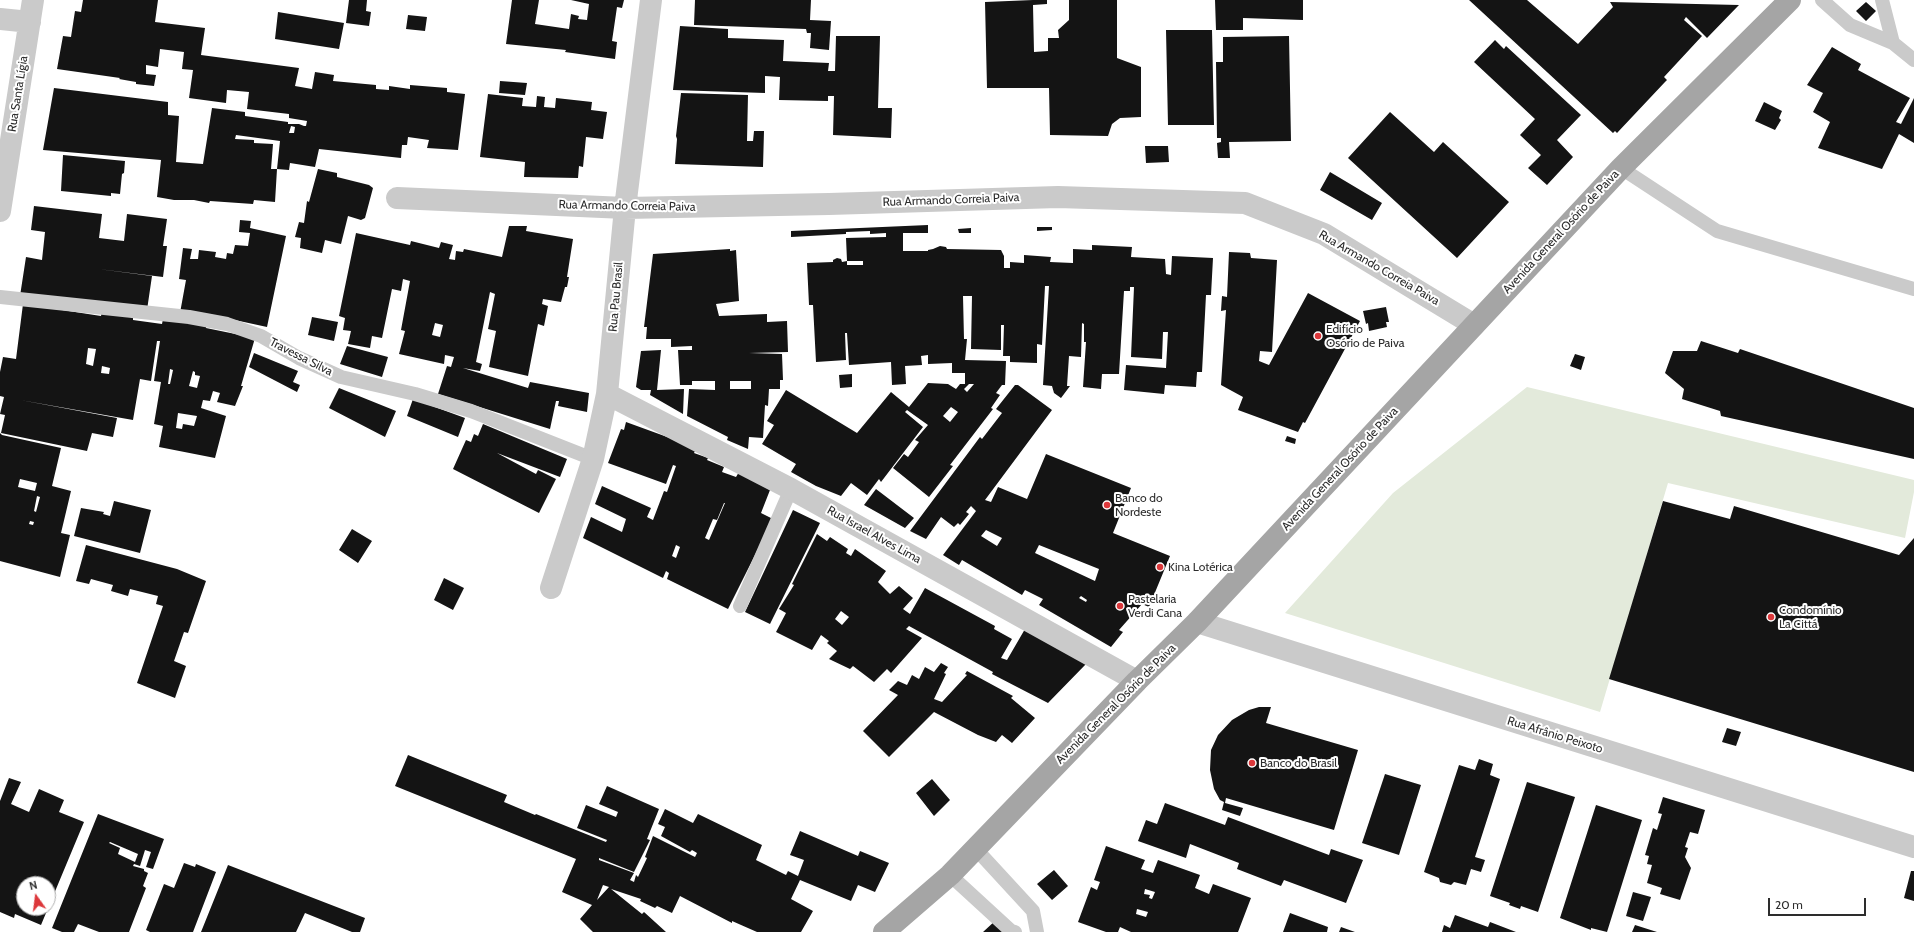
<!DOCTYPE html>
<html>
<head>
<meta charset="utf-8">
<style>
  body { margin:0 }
  #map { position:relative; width:1914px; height:932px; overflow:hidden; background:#fff; font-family:Cabin,sans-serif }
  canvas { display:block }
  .north { position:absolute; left:16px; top:876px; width:40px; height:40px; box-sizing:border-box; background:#fff; border:1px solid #ababab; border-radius:50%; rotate:346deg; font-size:11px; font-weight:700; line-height:16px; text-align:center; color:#2d2d2d }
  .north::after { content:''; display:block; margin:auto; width:14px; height:18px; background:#dc383b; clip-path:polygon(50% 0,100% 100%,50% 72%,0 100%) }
  .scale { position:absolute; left:1768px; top:898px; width:98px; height:18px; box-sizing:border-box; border:2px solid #2d2d2d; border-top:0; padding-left:5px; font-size:12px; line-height:14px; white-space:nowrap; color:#2d2d2d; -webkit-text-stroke:3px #fff; paint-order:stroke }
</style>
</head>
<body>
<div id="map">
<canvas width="1914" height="932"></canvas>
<div class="north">N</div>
<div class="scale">20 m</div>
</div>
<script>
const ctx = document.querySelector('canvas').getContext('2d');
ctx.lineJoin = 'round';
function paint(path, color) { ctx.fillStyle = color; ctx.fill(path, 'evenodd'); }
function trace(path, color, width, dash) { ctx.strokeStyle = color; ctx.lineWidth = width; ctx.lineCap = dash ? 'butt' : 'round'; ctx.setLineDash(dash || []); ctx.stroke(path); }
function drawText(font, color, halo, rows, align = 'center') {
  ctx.font = font + ' Cabin,sans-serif'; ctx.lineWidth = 4; ctx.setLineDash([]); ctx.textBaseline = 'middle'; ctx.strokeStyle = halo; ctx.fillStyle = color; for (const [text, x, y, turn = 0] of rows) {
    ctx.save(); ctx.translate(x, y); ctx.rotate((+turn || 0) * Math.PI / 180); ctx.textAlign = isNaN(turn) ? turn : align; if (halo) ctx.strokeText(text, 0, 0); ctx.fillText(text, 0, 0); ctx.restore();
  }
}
const green = new Path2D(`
  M 1527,387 L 1914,480 L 1914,492 L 1905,538 L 1668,483 L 1600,712 L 1285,613 L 1393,493 Z`);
const building = new Path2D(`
  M 83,0 L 158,0 L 155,22 L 205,28 L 201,55 L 299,68 L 295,86 L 312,89 L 315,72 L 334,75 L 333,81 L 376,85 L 376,89 L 389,90 L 389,86 L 410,89 L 410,85 L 447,88 L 447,92 L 465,94 L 458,150 L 427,148 L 429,140 L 408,137 L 407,145 L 402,145 L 401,158 L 319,149 L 315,167 L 290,163 L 289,170 L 277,169 L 280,141 L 236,135 L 235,139 L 254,140 L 254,143 L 273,144 L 271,169 L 277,169 L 275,202 L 254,200 L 253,204 L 210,201 L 209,203 L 194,200 L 174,200 L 157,197 L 161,160 L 43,150 L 54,88 L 168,102 L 168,115 L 179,116 L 176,162 L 203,164 L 212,108 L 245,112 L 245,116 L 288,122 L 288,124 L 299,124 L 304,126 L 306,126 L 307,121 L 289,118 L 289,114 L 247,109 L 249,92 L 227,90 L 226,103 L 189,98 L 193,70 L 182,69 L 184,52 L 160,49 L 158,67 L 146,65 L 146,74 L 156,75 L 154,86 L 136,84 L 136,82 L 119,79 L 120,78 L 57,69 L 63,36 L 71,37 L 75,11 L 81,12 ZM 291,126 L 295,127 L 294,133 L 289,133 Z
  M 349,0 L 367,0 L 366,11 L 371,12 L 369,26 L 346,23 Z
  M 512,0 L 539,0 L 535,24 L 569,29 L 571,14 L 579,16 L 578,19 L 587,20 L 589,4 L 571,0 L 624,0 L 622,8 L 617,7 L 612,41 L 617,42 L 615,59 L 565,52 L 566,50 L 506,44 Z
  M 695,0 L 811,0 L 810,20 L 831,21 L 829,50 L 810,48 L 811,33 L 807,33 L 806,29 L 694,25 Z
  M 1033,0 L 1047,0 L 1047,4 L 1033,5 L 1034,52 L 1048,51 L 1048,38 L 1059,38 L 1058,30 L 1069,20 L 1069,0 L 1117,0 L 1117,58 L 1141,67 L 1141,117 L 1120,118 L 1112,124 L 1108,136 L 1050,135 L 1049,88 L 987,88 L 985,2 Z
  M 1215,0 L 1303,0 L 1303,20 L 1243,18 L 1243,30 L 1216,30 Z
  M 1469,0 L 1527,0 L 1578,44 L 1613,7 L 1610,2 L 1739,5 L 1707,38 L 1686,17 L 1684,20 L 1702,36 L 1664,77 L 1667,80 L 1665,82 L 1617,133 L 1615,131 L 1613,133 Z
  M 1866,2 L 1876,11 L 1866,21 L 1856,11 Z
  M 278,12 L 344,23 L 339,49 L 275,39 Z
  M 408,15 L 427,17 L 425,31 L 406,29 Z
  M 680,26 L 728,29 L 728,38 L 784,40 L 783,61 L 829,63 L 828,71 L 835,71 L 836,36 L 880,36 L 878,108 L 892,108 L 891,138 L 833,135 L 834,96 L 828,96 L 828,101 L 779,100 L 780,77 L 765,76 L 765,93 L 673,90 Z
  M 1166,30 L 1212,30 L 1214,125 L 1168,125 Z
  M 1289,36 L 1291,141 L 1229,142 L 1230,158 L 1218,158 L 1217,143 L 1221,142 L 1221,138 L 1217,138 L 1216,62 L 1223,62 L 1223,37 Z
  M 1495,40 L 1504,49 L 1506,46 L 1581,115 L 1557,140 L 1573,157 L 1547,185 L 1528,168 L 1541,155 L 1520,135 L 1535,119 L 1474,62 Z
  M 1832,47 L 1861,64 L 1858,70 L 1910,98 L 1896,122 L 1901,124 L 1914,98 L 1914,143 L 1899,134 L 1882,169 L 1818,148 L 1830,122 L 1813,112 L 1823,93 L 1807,85 Z
  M 500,81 L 527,83 L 525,95 L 499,93 Z
  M 681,93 L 748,95 L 747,141 L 753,141 L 754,131 L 764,131 L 763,167 L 675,164 L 677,139 L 676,136 Z
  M 488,94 L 523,98 L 522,106 L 536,107 L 537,96 L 545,97 L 544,107 L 555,108 L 556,98 L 592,102 L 591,110 L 607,112 L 603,139 L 586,137 L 583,167 L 579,166 L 578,178 L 524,177 L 525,162 L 480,157 Z
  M 1764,102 L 1782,111 L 1779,118 L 1781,120 L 1775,130 L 1755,121 Z
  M 1390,112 L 1434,152 L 1443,142 L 1509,202 L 1457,258 L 1348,158 Z
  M 1145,146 L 1168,146 L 1169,162 L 1146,163 Z
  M 63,155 L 125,161 L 124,173 L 122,174 L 120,194 L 111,193 L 111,196 L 61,191 Z
  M 318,169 L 337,173 L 337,177 L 369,185 L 373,188 L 365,218 L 361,220 L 348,216 L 341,244 L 325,240 L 322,253 L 300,248 L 301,238 L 295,237 L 299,222 L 304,223 L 307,201 L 309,202 Z
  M 1330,172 L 1382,203 L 1372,220 L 1320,190 Z
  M 34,206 L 102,214 L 99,238 L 124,241 L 127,214 L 167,219 L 163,246 L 167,246 L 163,277 L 98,269 L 152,276 L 147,310 L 20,296 L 26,257 L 42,260 L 45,232 L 31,230 Z
  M 240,220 L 251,221 L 250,228 L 286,236 L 267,327 L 221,317 L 180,313 L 186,280 L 179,279 L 183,248 L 192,249 L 190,259 L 198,259 L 199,250 L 216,252 L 215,257 L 226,259 L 227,253 L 233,254 L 235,245 L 248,246 L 250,233 L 239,232 Z
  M 928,225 L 928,233 L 903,233 L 903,251 L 928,251 L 928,250 L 933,249 L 940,246 L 946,247 L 947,249 L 1001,250 L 1004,256 L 1004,268 L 1010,268 L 1010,262 L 1024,263 L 1024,255 L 1051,257 L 1050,262 L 1073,263 L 1073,249 L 1092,250 L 1092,245 L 1132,247 L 1131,257 L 1165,259 L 1166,274 L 1171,275 L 1172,256 L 1213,258 L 1211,295 L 1206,295 L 1202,372 L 1197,372 L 1196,387 L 1165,385 L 1164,394 L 1124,390 L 1126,365 L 1166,368 L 1168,332 L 1163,332 L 1162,359 L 1131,357 L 1134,287 L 1130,287 L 1130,291 L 1124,291 L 1119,374 L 1102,374 L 1101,389 L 1083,387 L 1086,342 L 1084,342 L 1084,324 L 1082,323 L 1081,357 L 1069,356 L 1067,386 L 1070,386 L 1061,398 L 1054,393 L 1052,386 L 1043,385 L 1049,286 L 1045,286 L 1042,345 L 1037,344 L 1037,363 L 1010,362 L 1010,356 L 1003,356 L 1004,325 L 1001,325 L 1001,350 L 971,349 L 972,296 L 963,296 L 964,339 L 967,339 L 965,360 L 1006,361 L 1005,385 L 1002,385 L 996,393 L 1000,395 L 991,408 L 993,409 L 950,465 L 953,466 L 929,497 L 893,468 L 904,454 L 908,457 L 919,442 L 915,440 L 928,425 L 907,410 L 905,412 L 923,427 L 881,482 L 879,479 L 867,495 L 851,483 L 841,496 L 816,486 L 791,472 L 796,464 L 762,444 L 774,425 L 767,421 L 786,390 L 857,433 L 891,392 L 909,407 L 928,383 L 948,384 L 956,389 L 960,384 L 965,384 L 965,373 L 952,373 L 952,363 L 928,364 L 928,355 L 921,356 L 922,365 L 905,366 L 906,384 L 892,385 L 891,362 L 849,365 L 847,333 L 845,333 L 846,360 L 816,362 L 813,305 L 809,305 L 807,263 L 833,262 L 833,260 L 837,258 L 841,259 L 842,262 L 847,261 L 847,265 L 863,265 L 863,261 L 847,261 L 846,238 L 886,237 L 886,233 L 870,234 L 870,231 L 846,232 L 846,234 L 791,237 L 791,231 ZM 969,384 L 974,384 L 967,392 L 964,389 ZM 951,407 L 958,412 L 950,422 L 943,416 Z
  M 509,226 L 527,226 L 526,231 L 573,239 L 567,277 L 569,277 L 567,287 L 565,287 L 561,302 L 543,299 L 542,304 L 548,306 L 544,326 L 538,324 L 528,376 L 489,367 L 496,331 L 488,329 L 495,294 L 490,292 L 476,362 L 482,364 L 480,371 L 463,368 L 528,388 L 530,382 L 589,393 L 587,412 L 558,406 L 559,401 L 556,401 L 550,429 L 438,394 L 447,366 L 451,367 L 454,357 L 445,355 L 444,364 L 399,354 L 405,331 L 401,330 L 410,281 L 403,279 L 401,291 L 392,289 L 382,338 L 372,336 L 370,348 L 348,344 L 351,331 L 343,330 L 345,318 L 339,316 L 356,233 L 410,245 L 411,241 L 439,248 L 441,242 L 453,245 L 449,259 L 455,260 L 456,251 L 463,252 L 464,249 L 502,257 ZM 435,323 L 443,325 L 440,337 L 432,335 Z
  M 1037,227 L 1052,227 L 1052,230 L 1037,231 Z
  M 971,228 L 971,233 L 959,233 L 958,229 Z
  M 730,249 L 730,251 L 736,250 L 739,301 L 716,304 L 719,316 L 767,314 L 767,322 L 787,321 L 788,352 L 749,353 L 782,354 L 783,380 L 780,380 L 780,389 L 769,389 L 768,406 L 765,405 L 763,438 L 749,437 L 748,449 L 727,440 L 728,437 L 687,416 L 689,389 L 715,390 L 715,381 L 692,381 L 692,385 L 680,385 L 678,350 L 692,350 L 692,346 L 671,347 L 671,339 L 646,339 L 647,327 L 644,327 L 653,254 ZM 730,381 L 751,381 L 751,389 L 730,389 Z
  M 1229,252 L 1250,253 L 1251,258 L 1277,260 L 1272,352 L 1260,351 L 1259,361 L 1269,365 L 1308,293 L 1360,321 L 1305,423 L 1303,422 L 1298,432 L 1238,410 L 1243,397 L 1221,385 L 1226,310 L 1221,311 L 1222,296 L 1227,297 Z
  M 23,304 L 101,316 L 102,311 L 133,316 L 133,320 L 162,324 L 163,319 L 207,323 L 206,328 L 255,338 L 241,386 L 243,386 L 235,406 L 217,402 L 220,393 L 213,391 L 210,401 L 203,400 L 201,408 L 226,416 L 215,458 L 159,447 L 163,426 L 154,424 L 161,382 L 154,381 L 160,341 L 157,341 L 151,381 L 140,379 L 133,420 L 20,400 L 117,418 L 113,437 L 92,433 L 87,451 L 1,433 L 5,415 L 0,414 L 4,397 L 0,396 L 0,372 L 3,357 L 16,359 ZM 88,348 L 96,349 L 93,366 L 86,364 ZM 102,366 L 110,368 L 109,374 L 101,373 ZM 170,369 L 173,370 L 170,384 L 168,384 ZM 193,371 L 195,372 L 195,375 L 200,376 L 197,388 L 189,386 ZM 178,413 L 197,416 L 194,426 L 183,424 L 182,429 L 176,428 Z
  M 1386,307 L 1389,322 L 1386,322 L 1387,327 L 1369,331 L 1368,323 L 1366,324 L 1363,311 Z
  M 312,317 L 338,322 L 334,341 L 308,335 Z
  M 1701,341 L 1738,353 L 1740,349 L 1914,408 L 1914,459 L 1721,416 L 1720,411 L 1682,399 L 1684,389 L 1665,373 L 1673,351 L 1697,351 Z
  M 347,346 L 388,357 L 382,377 L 340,364 Z
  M 661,350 L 657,390 L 684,389 L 683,414 L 650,395 L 651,390 L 641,390 L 636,387 L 641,351 Z
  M 254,353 L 298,371 L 293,382 L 300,385 L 297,392 L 249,367 Z
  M 1575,354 L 1585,357 L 1581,370 L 1570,366 Z
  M 852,374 L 852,387 L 840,388 L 839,375 Z
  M 1015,385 L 1018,385 L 1052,410 L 985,500 L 991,502 L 998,487 L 1027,499 L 1046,454 L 1131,488 L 1113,533 L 1170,556 L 1149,607 L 1142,604 L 1119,630 L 1123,632 L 1111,647 L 1039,605 L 1043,599 L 1025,590 L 1022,595 L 962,560 L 959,565 L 943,555 L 976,511 L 971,506 L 966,512 L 969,514 L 960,525 L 958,523 L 954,527 L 941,517 L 926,539 L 910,531 L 980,437 L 982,439 L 1002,413 L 996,409 ZM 986,530 L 1002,538 L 997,546 L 981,536 ZM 1039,545 L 1099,569 L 1095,581 L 1035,553 ZM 1081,596 L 1087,600 L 1086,602 L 1079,598 Z
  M 339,388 L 396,411 L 385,437 L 329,408 Z
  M 413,399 L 465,418 L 458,437 L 407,416 Z
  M 626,422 L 681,442 L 696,449 L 694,453 L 708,458 L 707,460 L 724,467 L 722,472 L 736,477 L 739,472 L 770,490 L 761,513 L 773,519 L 728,609 L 667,579 L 669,573 L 666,571 L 663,578 L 583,538 L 591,517 L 622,532 L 626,519 L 595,504 L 602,486 L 651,508 L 647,517 L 653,520 L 664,491 L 667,492 L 676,466 L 673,465 L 666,484 L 608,463 L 621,429 L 624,430 ZM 724,503 L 725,503 L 709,540 L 705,538 L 713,519 L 717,520 ZM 676,545 L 680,547 L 676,558 L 672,556 Z
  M 483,424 L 567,459 L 560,477 L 497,453 L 536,474 L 538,470 L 556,479 L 539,513 L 453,469 L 466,440 L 471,442 L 474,434 L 478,436 Z
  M 0,433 L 2,435 L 61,448 L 52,486 L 71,491 L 61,533 L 70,535 L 60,577 L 0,561 ZM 20,479 L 37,483 L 35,491 L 18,487 ZM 37,496 L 40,497 L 36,512 L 34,511 ZM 30,521 L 34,522 L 33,525 L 29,524 Z
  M 1287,436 L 1296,439 L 1295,444 L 1285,441 Z
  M 876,489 L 914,518 L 905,528 L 864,505 Z
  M 114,501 L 151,510 L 140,553 L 74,536 L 81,508 L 104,512 L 103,514 L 110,516 Z
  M 1663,501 L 1730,519 L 1734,506 L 1899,555 L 1914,538 L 1914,772 L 1609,679 Z
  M 793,510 L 820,523 L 770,624 L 745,612 Z
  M 352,529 L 372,541 L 358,563 L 339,550 Z
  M 817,534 L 827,541 L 830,537 L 848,549 L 846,553 L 851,556 L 855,549 L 886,571 L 878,582 L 890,594 L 899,586 L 913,598 L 903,609 L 910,614 L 925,588 L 995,626 L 994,629 L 1012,639 L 1001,658 L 1007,660 L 1025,629 L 1086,664 L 1048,703 L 992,674 L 993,672 L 909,626 L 906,629 L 922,638 L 891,673 L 887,669 L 874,682 L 853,666 L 850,669 L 829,659 L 837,651 L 827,643 L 829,641 L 821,635 L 812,650 L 776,632 L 786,613 L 779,609 L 794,585 L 792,584 ZM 841,611 L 849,617 L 842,625 L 835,619 Z
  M 86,545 L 177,569 L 206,581 L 188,633 L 184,632 L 174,661 L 186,666 L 175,698 L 137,683 L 163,606 L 156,604 L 158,596 L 130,589 L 128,596 L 111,591 L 113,585 L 91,579 L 89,584 L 76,581 Z
  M 444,578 L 464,588 L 453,610 L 434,600 Z
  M 941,663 L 948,667 L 944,673 L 946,674 L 934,699 L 942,702 L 967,675 L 965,674 L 967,671 L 1013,696 L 1011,698 L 1035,718 L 1012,743 L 1002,735 L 996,742 L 978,735 L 934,712 L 889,757 L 863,731 L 898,695 L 889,690 L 898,681 L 907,685 L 912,675 L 919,679 L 925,667 L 934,672 Z
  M 1259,707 L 1271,707 L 1266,723 L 1358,750 L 1334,830 L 1226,798 L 1225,803 L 1243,808 L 1240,816 L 1222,810 L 1224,802 L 1220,800 L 1214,789 L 1210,770 L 1211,750 L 1218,735 L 1232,720 L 1249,710 Z
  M 1727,728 L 1741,732 L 1736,746 L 1722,742 Z
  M 408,755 L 507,795 L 504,802 L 535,815 L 536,814 L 606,842 L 607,840 L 577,828 L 586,805 L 616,817 L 618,812 L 599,804 L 607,786 L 659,809 L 647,839 L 650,840 L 634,872 L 599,858 L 599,860 L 634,873 L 630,880 L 634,882 L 636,875 L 638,877 L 647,858 L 645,857 L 653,836 L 695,857 L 697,853 L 692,850 L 690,852 L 661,836 L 665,827 L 658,824 L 665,809 L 693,823 L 698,814 L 762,845 L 756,860 L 786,875 L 788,871 L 798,876 L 804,860 L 790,855 L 800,831 L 858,856 L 860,851 L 889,863 L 875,892 L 858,885 L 851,901 L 800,880 L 791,899 L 813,911 L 801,932 L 757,932 L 732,921 L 732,923 L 680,896 L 672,913 L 657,906 L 655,908 L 640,901 L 641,899 L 611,889 L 642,914 L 644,912 L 666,932 L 593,932 L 580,919 L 592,905 L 562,892 L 576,859 L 395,786 ZM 603,885 L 609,887 L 597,900 Z
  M 1479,759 L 1493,764 L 1490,775 L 1500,779 L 1475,857 L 1485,860 L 1481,872 L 1471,869 L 1466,885 L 1454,882 L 1451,885 L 1440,882 L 1439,878 L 1424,872 L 1459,765 L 1475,770 Z
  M 1385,774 L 1421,785 L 1399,855 L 1362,843 Z
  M 9,778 L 21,782 L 11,804 L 29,812 L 39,789 L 64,800 L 59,812 L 84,822 L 41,925 L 15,914 L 14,918 L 0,912 L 0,801 ZM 24,884 L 48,884 L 48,908 L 24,908 Z
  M 932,779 L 950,800 L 934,816 L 916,793 Z
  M 1527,782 L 1575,797 L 1538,912 L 1521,906 L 1520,909 L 1509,905 L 1510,903 L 1490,896 Z
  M 1663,797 L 1705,810 L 1698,834 L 1690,832 L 1685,847 L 1688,848 L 1685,857 L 1691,868 L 1680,900 L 1660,894 L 1662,888 L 1647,883 L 1652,865 L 1647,864 L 1649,856 L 1645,855 L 1653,828 L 1657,830 L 1662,814 L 1658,813 Z
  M 1165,803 L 1225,825 L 1228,817 L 1329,855 L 1331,849 L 1363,860 L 1346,903 L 1284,880 L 1281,886 L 1237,869 L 1239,863 L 1190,844 L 1186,858 L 1138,841 L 1146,820 L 1157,824 Z
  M 1596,805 L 1642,820 L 1607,932 L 1591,928 L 1591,930 L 1560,918 Z
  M 98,814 L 164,839 L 153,869 L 146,867 L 151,852 L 145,850 L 140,866 L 134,864 L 133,866 L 144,869 L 144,871 L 148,873 L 143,886 L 146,888 L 129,932 L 99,932 L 78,924 L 74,932 L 62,932 L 52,928 ZM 110,842 L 138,854 L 135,862 L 118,854 L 120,848 L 109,843 Z
  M 1106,846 L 1145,860 L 1141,869 L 1153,873 L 1158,860 L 1200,875 L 1195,888 L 1209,894 L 1213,884 L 1251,898 L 1238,932 L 1131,932 L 1120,927 L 1118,932 L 1106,932 L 1078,922 L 1091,887 L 1097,890 L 1100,882 L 1094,880 ZM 1145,889 L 1155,892 L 1152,899 L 1149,898 L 1150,895 L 1144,894 ZM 1137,909 L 1148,912 L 1146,917 L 1136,914 Z
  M 184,863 L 195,867 L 196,864 L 216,872 L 193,932 L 150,932 L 146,930 L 164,884 L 174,888 Z
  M 228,865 L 365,918 L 360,932 L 352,932 L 305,913 L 296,932 L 201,932 Z
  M 1054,870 L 1068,886 L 1052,900 L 1037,884 Z
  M 1911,871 L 1914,871 L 1914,901 L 1904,898 Z
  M 1633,892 L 1651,897 L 1643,921 L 1626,916 Z
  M 1290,913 L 1328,927 L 1327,932 L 1283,932 Z
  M 1455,915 L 1488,927 L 1490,922 L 1516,932 L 1442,932 L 1444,925 L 1450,928 Z
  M 996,920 L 1007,932 L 983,932 Z
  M 1635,925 L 1657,932 L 1632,932 Z
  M 1341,927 L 1355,932 L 1339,932 Z`);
const lane = new Path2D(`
  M 1822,0 L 1850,25 L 1893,43 L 1914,60
  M 1882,0 L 1893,43
  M 1621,168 L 1717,231 L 1914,289
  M 0,297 L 189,317 L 227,324 L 261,336 L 299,358 L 341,377 L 415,394 L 471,411 L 593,459
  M 740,606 L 791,489
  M 975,848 L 1033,911 L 1037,932
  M 950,875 L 1011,931 L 1015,932`);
const street = new Path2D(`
  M 0,19 L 30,22
  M 397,198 L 625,208 L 829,204 L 1058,197 L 1245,203 L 1324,234 L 1474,325
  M 0,211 L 33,0
  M 607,394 L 791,489 L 1137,681
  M 551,588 L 593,459 L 607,394 L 625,208 L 651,0
  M 1197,622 L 1914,847`);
const primary = new Path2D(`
  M 884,932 L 950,875 L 1137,681 L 1197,622 L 1621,168 L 1790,0`);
const markers = [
  [1318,336,4,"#dc383b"],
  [1107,505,4,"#dc383b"],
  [1160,567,4,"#dc383b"],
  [1120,606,4,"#dc383b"],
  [1771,617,4,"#dc383b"],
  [1252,763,4,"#dc383b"]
];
const streetNames = [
  ["Rua Santa Lígia",18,94,-81],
  ["Rua Armando Correia Paiva",951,200,-2],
  ["Rua Armando Correia Paiva",627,206,1],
  ["Avenida General Osório de Paiva",1561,232,-47],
  ["Rua Armando Correia Paiva",1379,268,30],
  ["Rua Pau Brasil",616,297,-85],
  ["Travessa Silva",301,357,27],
  ["Avenida General Osório de Paiva",1340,469,-47],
  ["Rua Israel Alves Lima",874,535,29],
  ["Avenida General Osório de Paiva",1116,704,-45],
  ["Rua Afrânio Peixoto",1555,735,17]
];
const poiNames = [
  ["Edifício",1326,329],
  ["Osório de Paiva",1326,343],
  ["Banco do",1115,498],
  ["Nordeste",1115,512],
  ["Kina Lotérica",1168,567],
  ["Pastelaria",1128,599],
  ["Verdi Cana",1128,613],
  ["Condomínio",1779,610],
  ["La Cittá",1779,624],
  ["Banco do Brasil",1260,763]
];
paint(green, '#e3eadb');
paint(building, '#141414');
trace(lane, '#cacaca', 14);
trace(street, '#cacaca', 22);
trace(primary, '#a5a5a5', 22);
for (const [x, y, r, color] of markers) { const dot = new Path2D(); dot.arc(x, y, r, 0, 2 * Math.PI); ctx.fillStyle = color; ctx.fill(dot); trace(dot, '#fff', 1.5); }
drawText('12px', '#2d2d2d', '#fff', streetNames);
drawText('12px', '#2d2d2d', '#fff', poiNames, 'left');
</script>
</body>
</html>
